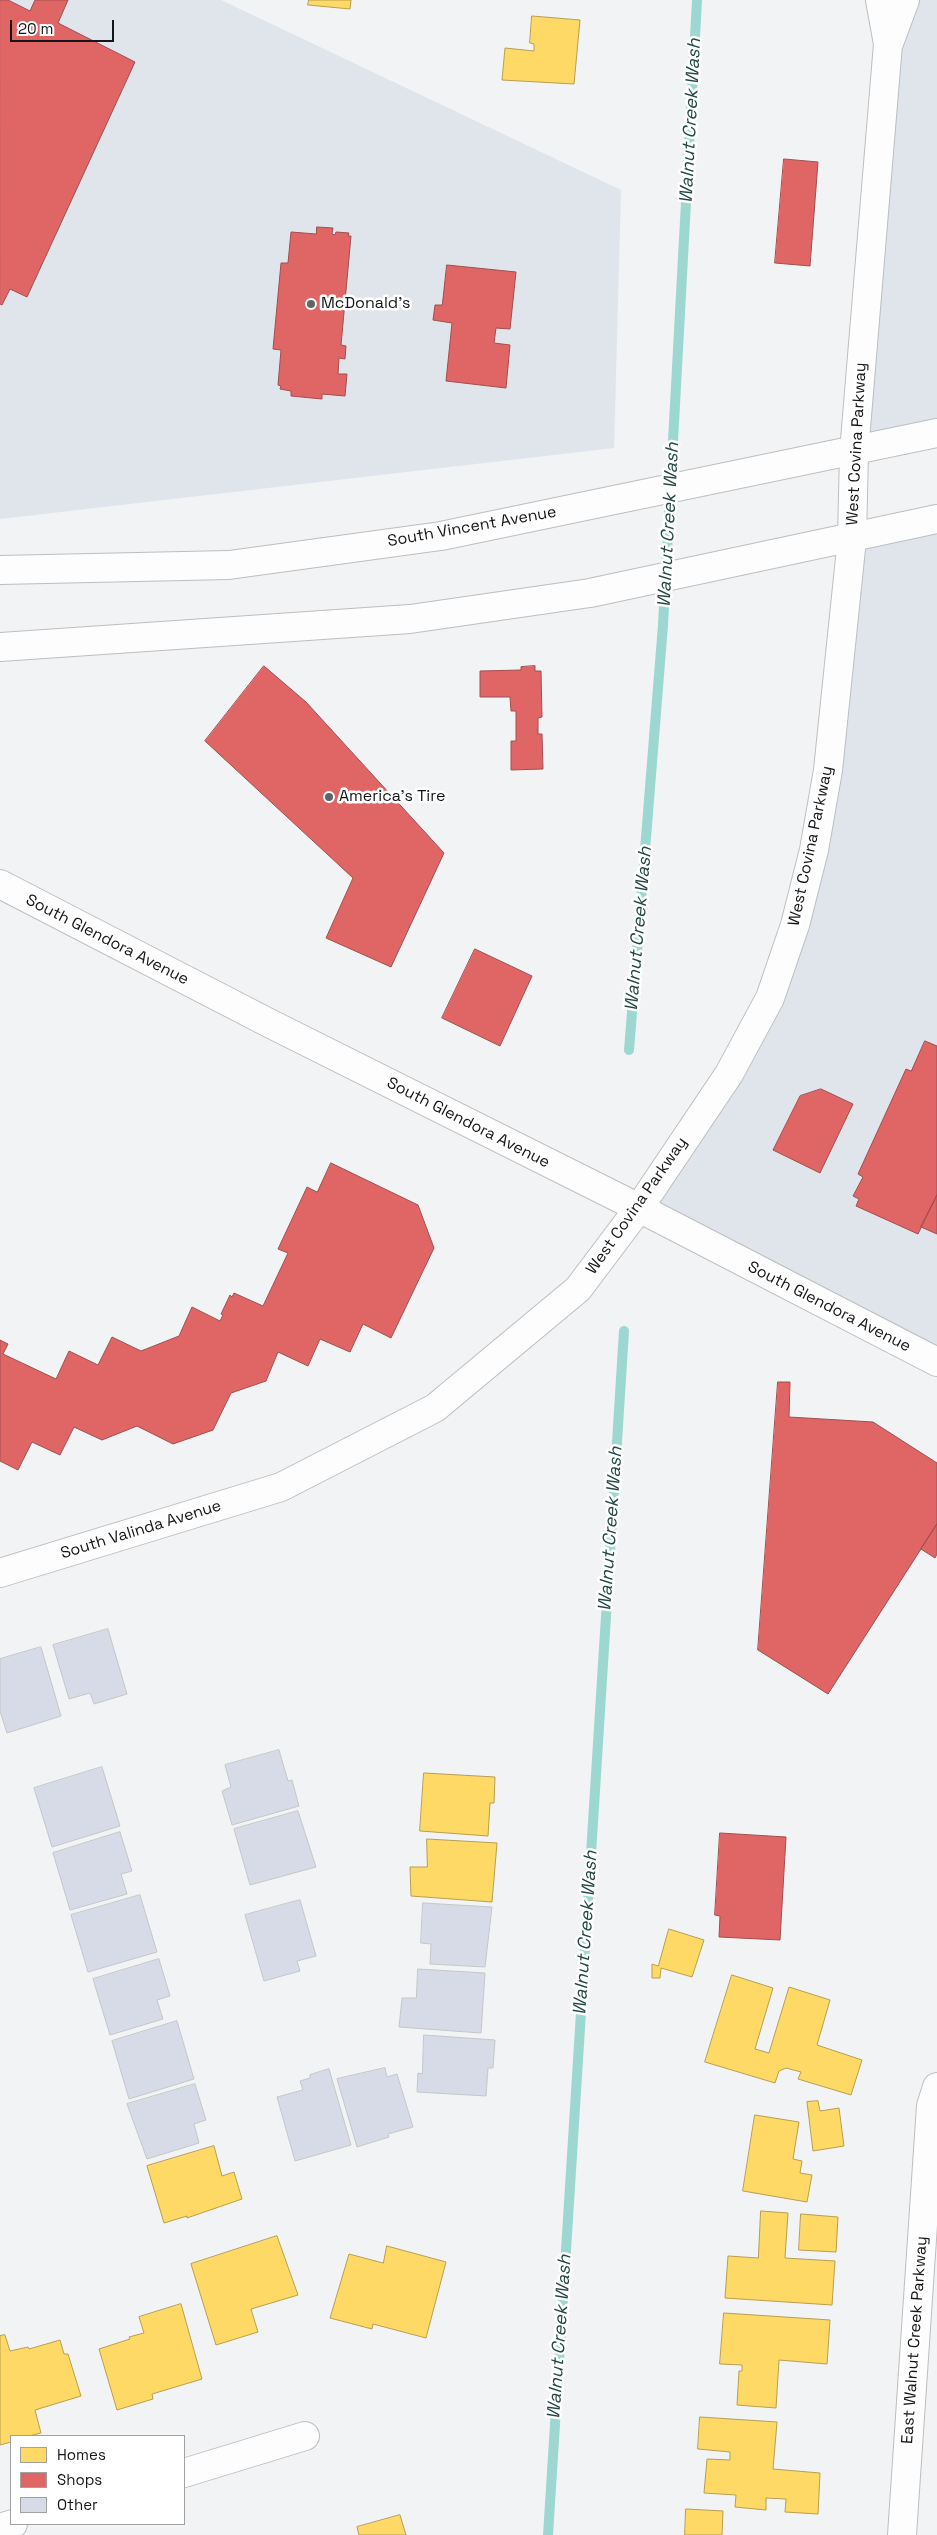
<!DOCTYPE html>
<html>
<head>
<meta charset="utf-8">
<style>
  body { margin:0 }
  #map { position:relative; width:937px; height:2535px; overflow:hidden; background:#f1f3f5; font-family:"Space Grotesk",sans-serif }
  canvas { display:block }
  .legend { position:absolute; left:10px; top:2435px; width:175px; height:90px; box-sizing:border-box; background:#fff; border:1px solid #a1a1a2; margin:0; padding:6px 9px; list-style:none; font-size:15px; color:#131516 }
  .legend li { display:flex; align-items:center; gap:10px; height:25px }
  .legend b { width:25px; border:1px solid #a1a1a2 }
  .scale { position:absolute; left:10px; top:20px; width:104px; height:22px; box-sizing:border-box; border:2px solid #131516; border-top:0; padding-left:6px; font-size:15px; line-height:18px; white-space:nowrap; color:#131516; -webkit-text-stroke:4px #fff; paint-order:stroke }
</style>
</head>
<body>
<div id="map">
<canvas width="937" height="2535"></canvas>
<ul class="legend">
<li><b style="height:14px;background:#ffd966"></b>Homes</li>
<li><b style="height:14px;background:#e06666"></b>Shops</li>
<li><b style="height:14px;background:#d6dbe7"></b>Other</li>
</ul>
<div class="scale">20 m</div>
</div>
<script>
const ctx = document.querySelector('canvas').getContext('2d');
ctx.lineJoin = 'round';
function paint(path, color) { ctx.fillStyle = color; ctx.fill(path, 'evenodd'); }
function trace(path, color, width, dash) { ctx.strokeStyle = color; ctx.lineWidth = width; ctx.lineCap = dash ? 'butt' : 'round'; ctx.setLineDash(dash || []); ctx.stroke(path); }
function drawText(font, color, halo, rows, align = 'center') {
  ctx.font = font + ' "Space Grotesk",sans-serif'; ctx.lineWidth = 5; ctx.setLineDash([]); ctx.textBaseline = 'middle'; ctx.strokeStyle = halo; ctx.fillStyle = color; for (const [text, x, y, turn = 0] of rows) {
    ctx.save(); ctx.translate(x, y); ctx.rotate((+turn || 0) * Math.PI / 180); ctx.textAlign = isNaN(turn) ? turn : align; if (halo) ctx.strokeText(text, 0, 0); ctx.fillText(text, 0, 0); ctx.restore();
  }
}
const built = new Path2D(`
  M 0,0 L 221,0 L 621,190 L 614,448 L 0,519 Z
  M 905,0 L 937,0 L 937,433 L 854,452 Z
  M 937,519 L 937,1362 L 639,1208 L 729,1074 L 795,925 L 852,539 Z`);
const homes = new Path2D(`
  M 309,0 L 351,0 L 350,9 L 308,5 Z
  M 532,16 L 580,20 L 574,84 L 502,80 L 505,48 L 534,51 L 534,44 L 530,43 Z
  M 424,1773 L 495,1777 L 494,1803 L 490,1803 L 488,1836 L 420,1831 Z
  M 427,1839 L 497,1843 L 492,1902 L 411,1896 L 410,1867 L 427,1867 Z
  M 669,1929 L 704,1940 L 692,1977 L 661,1968 L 660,1978 L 652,1978 L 652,1964 L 658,1966 Z
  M 732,1975 L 773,1988 L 755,2049 L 769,2053 L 789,1987 L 830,2000 L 817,2045 L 862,2060 L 851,2095 L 798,2079 L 801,2072 L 786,2068 L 779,2071 L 775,2083 L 705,2062 Z
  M 818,2101 L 820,2111 L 839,2108 L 844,2146 L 813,2151 L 807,2102 Z
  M 755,2115 L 799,2122 L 793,2159 L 802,2161 L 800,2173 L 812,2175 L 807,2202 L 743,2191 Z
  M 214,2146 L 222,2176 L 234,2172 L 242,2199 L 187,2218 L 187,2216 L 164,2223 L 147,2166 Z
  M 761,2211 L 788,2213 L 785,2258 L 835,2261 L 832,2305 L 725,2298 L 728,2256 L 758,2258 Z
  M 801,2214 L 838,2217 L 836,2252 L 799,2250 Z
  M 277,2236 L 298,2295 L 251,2309 L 258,2332 L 216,2345 L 191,2264 Z
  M 387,2246 L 446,2262 L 426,2338 L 373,2324 L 372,2329 L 330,2318 L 349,2254 L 383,2263 Z
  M 181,2304 L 202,2379 L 152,2394 L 153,2399 L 117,2410 L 99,2349 L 130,2339 L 129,2337 L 144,2333 L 139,2317 Z
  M 724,2313 L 830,2320 L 827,2364 L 779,2360 L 776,2408 L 737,2405 L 739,2371 L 742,2371 L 742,2365 L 720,2364 Z
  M 5,2335 L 10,2351 L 28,2347 L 29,2349 L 60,2340 L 64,2354 L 68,2354 L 81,2396 L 35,2410 L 41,2433 L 29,2436 L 11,2436 L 11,2442 L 0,2445 L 0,2336 Z
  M 700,2417 L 777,2422 L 773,2469 L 820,2473 L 818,2514 L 785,2512 L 786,2499 L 766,2498 L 766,2510 L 735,2507 L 736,2495 L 704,2493 L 707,2459 L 730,2460 L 730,2452 L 698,2449 Z
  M 686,2509 L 723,2511 L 722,2535 L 685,2535 Z
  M 400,2515 L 406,2535 L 359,2535 L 357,2527 Z`);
const shops = new Path2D(`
  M 0,0 L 8,0 L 30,11 L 35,0 L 68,0 L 58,23 L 135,62 L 27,297 L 10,289 L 2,305 L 0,304 Z
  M 784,159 L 818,162 L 810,266 L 775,263 Z
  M 317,227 L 333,228 L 332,234 L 335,235 L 336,232 L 349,233 L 348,236 L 351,236 L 341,345 L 346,346 L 345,359 L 339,358 L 338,374 L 347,374 L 345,396 L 322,394 L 322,399 L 291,396 L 291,391 L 280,389 L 281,386 L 278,385 L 281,350 L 273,349 L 281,263 L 288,263 L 291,232 L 316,234 Z
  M 447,265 L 516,272 L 510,329 L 496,328 L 494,343 L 510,345 L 506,388 L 446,381 L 452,323 L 433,320 L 435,305 L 442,305 Z
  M 264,666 L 306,702 L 444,853 L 391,967 L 326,938 L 353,878 L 205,741 Z
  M 535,666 L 535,671 L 541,671 L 542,717 L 538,718 L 538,734 L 542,734 L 543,769 L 511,770 L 511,741 L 516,741 L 516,711 L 511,711 L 510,697 L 480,697 L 480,671 L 521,670 L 521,667 Z
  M 475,949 L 532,976 L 500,1046 L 442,1018 Z
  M 925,1041 L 937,1046 L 937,1195 L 918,1234 L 856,1206 L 859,1199 L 853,1196 L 863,1177 L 858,1174 L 906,1069 L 911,1071 Z
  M 821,1089 L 853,1104 L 820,1173 L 773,1150 L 800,1096 Z
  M 331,1163 L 418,1205 L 434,1248 L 391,1338 L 363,1324 L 350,1352 L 320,1339 L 308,1366 L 278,1352 L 266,1381 L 231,1393 L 213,1430 L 173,1444 L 137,1426 L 102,1440 L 74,1427 L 60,1455 L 32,1442 L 18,1470 L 0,1461 L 0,1340 L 8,1344 L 3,1354 L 56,1379 L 69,1351 L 98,1365 L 112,1337 L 141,1351 L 179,1336 L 192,1307 L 220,1321 L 223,1315 L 221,1314 L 230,1295 L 232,1297 L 234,1293 L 263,1306 L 288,1253 L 278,1249 L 307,1187 L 317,1192 Z
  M 937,1195 L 937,1234 L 921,1227 Z
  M 778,1382 L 790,1382 L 789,1417 L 873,1422 L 937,1463 L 937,1524 L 828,1694 L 758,1650 Z
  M 937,1524 L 937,1554 L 935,1558 L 921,1549 Z
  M 720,1833 L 786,1837 L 780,1940 L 719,1937 L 720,1916 L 715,1915 Z`);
const stream = new Path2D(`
  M 629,1050 L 663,625 L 697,0
  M 548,2535 L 624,1331`);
const building = new Path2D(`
  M 108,1629 L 127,1694 L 94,1704 L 90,1693 L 69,1699 L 53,1645 Z
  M 41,1647 L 61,1716 L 7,1733 L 0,1711 L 0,1659 Z
  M 279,1750 L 288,1781 L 292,1780 L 299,1806 L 232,1825 L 222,1791 L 231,1787 L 225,1765 Z
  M 102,1767 L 120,1826 L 52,1847 L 34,1788 Z
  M 298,1811 L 316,1867 L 250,1885 L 234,1829 Z
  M 120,1832 L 132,1871 L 121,1874 L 127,1894 L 70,1910 L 53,1853 Z
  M 140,1895 L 157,1952 L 88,1972 L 71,1915 Z
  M 300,1900 L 316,1956 L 297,1961 L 300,1971 L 264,1981 L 245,1915 Z
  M 423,1903 L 492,1907 L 485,1967 L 430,1964 L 431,1944 L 421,1943 Z
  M 159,1959 L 170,1996 L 157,2000 L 163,2019 L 110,2035 L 93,1979 Z
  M 418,1969 L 485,1973 L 481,2033 L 399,2027 L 402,1998 L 416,1998 Z
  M 177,2021 L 194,2079 L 129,2099 L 112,2041 Z
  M 424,2035 L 495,2040 L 493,2068 L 488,2068 L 486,2096 L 417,2092 L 418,2073 L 422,2074 Z
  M 385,2068 L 387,2077 L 397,2074 L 413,2127 L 388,2134 L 389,2137 L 357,2147 L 337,2079 Z
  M 329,2069 L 351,2145 L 295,2161 L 277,2097 L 303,2090 L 300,2081 L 310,2078 L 310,2075 Z
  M 195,2084 L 206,2120 L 194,2124 L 199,2143 L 147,2159 L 127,2104 Z`);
const minor = new Path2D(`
  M 184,2473 L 305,2436
  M 0,2528 L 13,2524
  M 902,2535 L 931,2106 L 937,2087`);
const tertiary = new Path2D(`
  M 889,43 L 905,0
  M 854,452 L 888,44 L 880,0
  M 0,884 L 269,1023 L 639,1208 L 937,1362`);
const secondary = new Path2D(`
  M 0,1573 L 281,1487 L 435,1408 L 578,1289 L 639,1208 L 729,1074 L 770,998 L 795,925 L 814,850 L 828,770 L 852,539 L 854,452`);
const primary = new Path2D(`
  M 0,570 L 229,565 L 441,536 L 937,433
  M 0,647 L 410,619 L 590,593 L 937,519`);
const markers = [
  [311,304,5,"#616364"],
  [329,797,5,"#616364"]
];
const poiNames = [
  ["McDonald's",321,304],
  ["America's Tire",339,797]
];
const streetNames = [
  ["West Covina Parkway",857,444,-87],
  ["South Vincent Avenue",472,527,-10],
  ["West Covina Parkway",811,846,-78],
  ["South Glendora Avenue",107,940,27],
  ["South Glendora Avenue",468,1123,27],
  ["West Covina Parkway",637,1206,-55],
  ["South Glendora Avenue",829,1307,27],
  ["South Valinda Avenue",141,1530,-17],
  ["East Walnut Creek Parkway",915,2340,-86]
];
const waterNames = [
  ["Walnut Creek Wash",691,121,-87],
  ["Walnut Creek Wash",669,525,-87],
  ["Walnut Creek Wash",639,929,-85],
  ["Walnut Creek Wash",611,1529,-86],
  ["Walnut Creek Wash",586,1933,-86],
  ["Walnut Creek Wash",560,2337,-86]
];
paint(built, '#dfe5eb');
paint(homes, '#ffd966');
trace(homes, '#b89e4e', 1);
paint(shops, '#e06666');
trace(shops, '#a24e4e', 1);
trace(stream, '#9dd8d0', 10);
paint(building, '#d6dbe7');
trace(building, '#c5c6c7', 1);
trace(minor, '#bcbec0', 30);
trace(tertiary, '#bcbec0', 30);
trace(secondary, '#bcbec0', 30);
trace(primary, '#bcbec0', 30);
trace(minor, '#fdfdfe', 28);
trace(tertiary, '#fdfdfe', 28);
trace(secondary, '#fdfdfe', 28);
trace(primary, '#fdfdfe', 28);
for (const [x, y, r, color] of markers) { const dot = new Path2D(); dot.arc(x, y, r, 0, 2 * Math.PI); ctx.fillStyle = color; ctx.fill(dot); trace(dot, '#fff', 2); }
drawText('16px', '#131516', '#fff', poiNames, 'left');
drawText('16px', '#131516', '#fff', streetNames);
drawText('italic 18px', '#204742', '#fff', waterNames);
</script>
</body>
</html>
